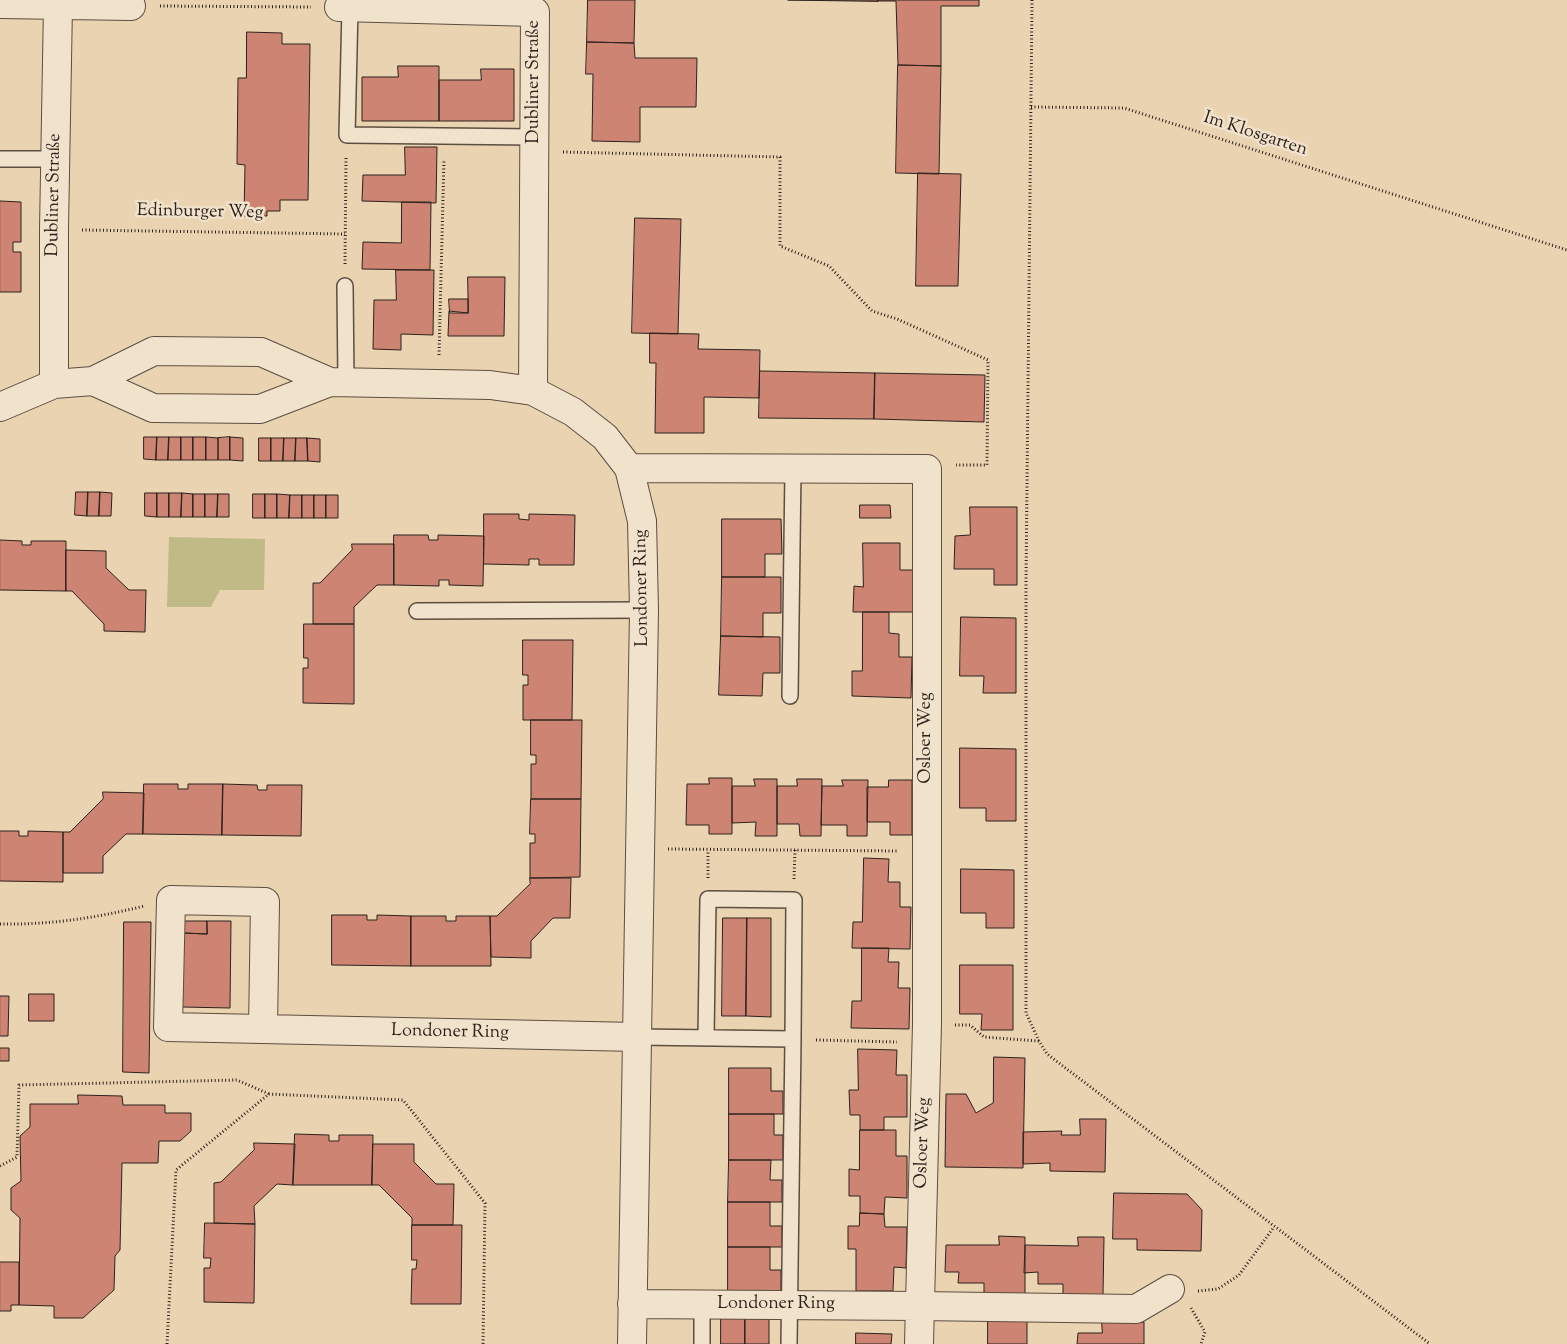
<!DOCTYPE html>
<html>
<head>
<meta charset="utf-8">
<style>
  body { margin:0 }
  canvas { display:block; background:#e9d3b0 }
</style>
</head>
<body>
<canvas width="1567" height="1344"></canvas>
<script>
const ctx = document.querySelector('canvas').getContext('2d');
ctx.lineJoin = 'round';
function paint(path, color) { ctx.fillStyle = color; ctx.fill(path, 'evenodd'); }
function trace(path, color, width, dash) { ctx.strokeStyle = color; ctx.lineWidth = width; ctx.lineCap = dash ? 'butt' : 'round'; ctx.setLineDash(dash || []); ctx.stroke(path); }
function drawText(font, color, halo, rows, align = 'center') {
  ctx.font = font + ' "Sorts Mill Goudy",serif'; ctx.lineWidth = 5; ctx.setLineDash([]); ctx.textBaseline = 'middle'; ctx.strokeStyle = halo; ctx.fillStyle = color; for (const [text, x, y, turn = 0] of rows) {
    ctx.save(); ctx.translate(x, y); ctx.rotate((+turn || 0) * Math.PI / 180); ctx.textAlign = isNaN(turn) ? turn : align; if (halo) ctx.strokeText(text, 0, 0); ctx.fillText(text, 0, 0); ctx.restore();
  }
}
const green = new Path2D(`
  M 169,537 L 265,539 L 264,590 L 220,590 L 211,607 L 167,607 Z`);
const building = new Path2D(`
  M 588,0 L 635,0 L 634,43 L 587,42 Z
  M 788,0 L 878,0 L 878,1 Z
  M 878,0 L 979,0 L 979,6 L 941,6 L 941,66 L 898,65 L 896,1 L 878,1 Z
  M 247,32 L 282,33 L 282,44 L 310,44 L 308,200 L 280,200 L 280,211 L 267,211 L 267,216 L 244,216 L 245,165 L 237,164 L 238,78 L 246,78 Z
  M 587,42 L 634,43 L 635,58 L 697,58 L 696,107 L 640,107 L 640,142 L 592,141 L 593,74 L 586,74 Z
  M 898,65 L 941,66 L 939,174 L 896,173 Z
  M 398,66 L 439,66 L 439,121 L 362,121 L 362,77 L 398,77 Z
  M 481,69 L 514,69 L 514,121 L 439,121 L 439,80 L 481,80 Z
  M 405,147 L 437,147 L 436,203 L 362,201 L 363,175 L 405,175 Z
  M 918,173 L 961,174 L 958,286 L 916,286 Z
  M 0,201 L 21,202 L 21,242 L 13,242 L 13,252 L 21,252 L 21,292 L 0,292 Z
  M 402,202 L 431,202 L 430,270 L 362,269 L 363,242 L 401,243 Z
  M 635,218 L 681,219 L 678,334 L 632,333 Z
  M 396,270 L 434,270 L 433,335 L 401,334 L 401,350 L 373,349 L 374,300 L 396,300 Z
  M 468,277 L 505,277 L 504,336 L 448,336 L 449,311 L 468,313 Z
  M 449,299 L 468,299 L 468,313 L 450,313 Z
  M 650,333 L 699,334 L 698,349 L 760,350 L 759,398 L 704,397 L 704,433 L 655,433 L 656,363 L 650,363 Z
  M 760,371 L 875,373 L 874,419 L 759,418 Z
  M 875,373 L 985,375 L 984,422 L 874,419 Z
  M 144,437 L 157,437 L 156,460 L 144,459 Z
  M 157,437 L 169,437 L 168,460 L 156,460 Z
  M 169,437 L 181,437 L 181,460 L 168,460 Z
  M 181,437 L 193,437 L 193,460 L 181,460 Z
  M 193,437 L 206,437 L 206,460 L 193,460 Z
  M 206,437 L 218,438 L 218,460 L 206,460 Z
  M 230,437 L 230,460 L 218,460 L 218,438 Z
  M 230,437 L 243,438 L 243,461 L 230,460 Z
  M 259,438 L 271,438 L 271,461 L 259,461 Z
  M 271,438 L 284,438 L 283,461 L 271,461 Z
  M 284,438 L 296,438 L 295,461 L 283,461 Z
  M 296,438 L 307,438 L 308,461 L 295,461 Z
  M 307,438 L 320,439 L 320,462 L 308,461 Z
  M 76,492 L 88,492 L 87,516 L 75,515 Z
  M 88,492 L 100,492 L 99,516 L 87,516 Z
  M 100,492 L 112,493 L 111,516 L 99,516 Z
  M 145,493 L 157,493 L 157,517 L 145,516 Z
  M 157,493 L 169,493 L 169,517 L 157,517 Z
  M 169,493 L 182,493 L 181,517 L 169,517 Z
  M 182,493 L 193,494 L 193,517 L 181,517 Z
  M 193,494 L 205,494 L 205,517 L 193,517 Z
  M 205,494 L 218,494 L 217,517 L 205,517 Z
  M 218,494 L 229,494 L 229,517 L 217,517 Z
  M 253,494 L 265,494 L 265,518 L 253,518 Z
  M 265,494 L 277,494 L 277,518 L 265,518 Z
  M 277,494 L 290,495 L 289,518 L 277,518 Z
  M 290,495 L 302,495 L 302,518 L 289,518 Z
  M 302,495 L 314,495 L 314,518 L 302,518 Z
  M 314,495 L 326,495 L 326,518 L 314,518 Z
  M 326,495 L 338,495 L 338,518 L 326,518 Z
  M 860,505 L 890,505 L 891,518 L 860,518 Z
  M 970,507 L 1017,507 L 1017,585 L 994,585 L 994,569 L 954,569 L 955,536 L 970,535 Z
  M 484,514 L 519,514 L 519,519 L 529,520 L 529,514 L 575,515 L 574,565 L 539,565 L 539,559 L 529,559 L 529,565 L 484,564 Z
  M 722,519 L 781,519 L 782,554 L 765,554 L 765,577 L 722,577 Z
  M 394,535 L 428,535 L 429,540 L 438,540 L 438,535 L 484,536 L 483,586 L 449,585 L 449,580 L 439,580 L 439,586 L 394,585 Z
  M 0,540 L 22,541 L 22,545 L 31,545 L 31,541 L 66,541 L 66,591 L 0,590 Z
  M 863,543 L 900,543 L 900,570 L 913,570 L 913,612 L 853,612 L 854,586 L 863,587 Z
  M 352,544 L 394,544 L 394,585 L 377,585 L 354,607 L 354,624 L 313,624 L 313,583 L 320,583 L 352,550 Z
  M 66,550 L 106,551 L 106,568 L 129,590 L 146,590 L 145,632 L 104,631 L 104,624 L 72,591 L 66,591 Z
  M 722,577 L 781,577 L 781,613 L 763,613 L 763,637 L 721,636 Z
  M 863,612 L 889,612 L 889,633 L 899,634 L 899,657 L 912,657 L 911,698 L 852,696 L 852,671 L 862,671 Z
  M 961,617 L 1016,618 L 1016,693 L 983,693 L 984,676 L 960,676 Z
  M 304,624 L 354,624 L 354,704 L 303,703 L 303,668 L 308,668 L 308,658 L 304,658 Z
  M 721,636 L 780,637 L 780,673 L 763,673 L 762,696 L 719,695 Z
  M 523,640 L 573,640 L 572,720 L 523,720 L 523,685 L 528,685 L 528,675 L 523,675 Z
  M 531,720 L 582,720 L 581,799 L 531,799 L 531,764 L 536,764 L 536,755 L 531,755 Z
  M 960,748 L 1016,749 L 1016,821 L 986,821 L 986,808 L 960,808 Z
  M 709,778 L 732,778 L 732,834 L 709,834 L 709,825 L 686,825 L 687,784 L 709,784 Z
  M 754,779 L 777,779 L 777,836 L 755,836 L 756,822 L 732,823 L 732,786 L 755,786 Z
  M 797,779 L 822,779 L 821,836 L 800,836 L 799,824 L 777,824 L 777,786 L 797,786 Z
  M 842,780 L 868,780 L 867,836 L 847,836 L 847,825 L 821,825 L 822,786 L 843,786 Z
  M 889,780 L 912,780 L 912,835 L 890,835 L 890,822 L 867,822 L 867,787 L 888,787 Z
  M 144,784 L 178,784 L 178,789 L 188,789 L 188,784 L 223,784 L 222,835 L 143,834 Z
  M 223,784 L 257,785 L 258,790 L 267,790 L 267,785 L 302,785 L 301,836 L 222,835 Z
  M 103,792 L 144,793 L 143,834 L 126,834 L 103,856 L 103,873 L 63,873 L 63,832 L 70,832 L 103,799 Z
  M 531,799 L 581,799 L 580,877 L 530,878 L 530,843 L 535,843 L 535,834 L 530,834 Z
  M 0,831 L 19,831 L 19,836 L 28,836 L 28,831 L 63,832 L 63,882 L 0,881 Z
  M 864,858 L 889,859 L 888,882 L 900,882 L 900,907 L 911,907 L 910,949 L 852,948 L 853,922 L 862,922 Z
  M 961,869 L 1014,870 L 1014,928 L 986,928 L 986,913 L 961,913 Z
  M 530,878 L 571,878 L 570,918 L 553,918 L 531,941 L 531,958 L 491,957 L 490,916 L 497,916 L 530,884 Z
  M 332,915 L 367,915 L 367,920 L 377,920 L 377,915 L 411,916 L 411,966 L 332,965 Z
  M 411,916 L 446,916 L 446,921 L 456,921 L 456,916 L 490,916 L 491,966 L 411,966 Z
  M 723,918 L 747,918 L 746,1016 L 722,1016 Z
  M 747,918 L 771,918 L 771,1017 L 746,1016 Z
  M 183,921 L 207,921 L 207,934 L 183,933 Z
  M 207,921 L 231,921 L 230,1008 L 182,1007 L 183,933 L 207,934 Z
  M 124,922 L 151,922 L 149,1073 L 123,1072 Z
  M 862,948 L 889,948 L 888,962 L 899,962 L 898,988 L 910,988 L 909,1029 L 851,1028 L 852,1001 L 861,1001 Z
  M 960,965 L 1013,965 L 1013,1030 L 981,1030 L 982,1014 L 960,1014 Z
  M 29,994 L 54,994 L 54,1021 L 29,1021 Z
  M 0,996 L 9,996 L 8,1036 L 0,1036 Z
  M 0,1048 L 9,1048 L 9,1061 L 0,1061 Z
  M 858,1049 L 897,1050 L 896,1075 L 907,1075 L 907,1117 L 884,1117 L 884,1130 L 860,1130 L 860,1115 L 850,1115 L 849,1090 L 858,1090 Z
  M 994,1057 L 1025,1058 L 1023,1168 L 945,1167 L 946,1094 L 966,1094 L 976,1113 L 993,1103 Z
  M 729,1068 L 771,1068 L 771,1091 L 783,1091 L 783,1114 L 729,1114 Z
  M 78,1095 L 122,1096 L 123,1105 L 165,1105 L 165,1113 L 191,1113 L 191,1131 L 180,1141 L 159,1141 L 158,1163 L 122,1163 L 120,1250 L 115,1256 L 114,1290 L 83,1318 L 54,1318 L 54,1306 L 19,1305 L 20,1218 L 11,1210 L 11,1188 L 21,1181 L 20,1136 L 30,1127 L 30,1104 L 78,1104 Z
  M 729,1114 L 774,1114 L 774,1135 L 783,1135 L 783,1160 L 729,1160 Z
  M 1080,1119 L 1106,1119 L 1105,1172 L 1050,1171 L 1050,1163 L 1023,1164 L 1023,1132 L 1062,1131 L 1061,1135 L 1080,1135 Z
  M 860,1130 L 896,1130 L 896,1156 L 907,1156 L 907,1198 L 885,1197 L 884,1214 L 860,1213 L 860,1196 L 849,1196 L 849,1169 L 859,1170 Z
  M 295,1134 L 329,1135 L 329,1141 L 339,1141 L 339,1135 L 373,1135 L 372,1185 L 293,1185 Z
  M 254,1143 L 295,1144 L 293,1185 L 277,1184 L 254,1206 L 255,1224 L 214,1223 L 214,1183 L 221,1182 L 254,1150 Z
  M 373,1144 L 414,1144 L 414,1162 L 436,1184 L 454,1184 L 453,1225 L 412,1225 L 412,1218 L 379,1185 L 372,1185 Z
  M 729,1160 L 771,1160 L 770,1180 L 782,1180 L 782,1202 L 728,1202 Z
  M 1114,1193 L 1187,1194 L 1202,1210 L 1201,1251 L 1137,1250 L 1137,1239 L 1113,1239 Z
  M 728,1202 L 770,1202 L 770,1226 L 782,1226 L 782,1247 L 728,1247 Z
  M 860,1213 L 884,1214 L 885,1227 L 907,1227 L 906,1268 L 894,1267 L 893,1291 L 856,1291 L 856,1249 L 848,1249 L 848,1226 L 859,1226 Z
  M 205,1223 L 255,1224 L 254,1303 L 204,1302 L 204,1268 L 210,1268 L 211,1258 L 204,1258 Z
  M 412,1225 L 462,1225 L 461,1304 L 411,1304 L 412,1269 L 416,1269 L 417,1260 L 412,1260 Z
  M 999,1236 L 1025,1237 L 1025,1294 L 984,1294 L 984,1283 L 958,1283 L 959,1272 L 945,1272 L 946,1245 L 999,1245 Z
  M 1078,1237 L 1104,1237 L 1103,1295 L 1063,1294 L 1063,1284 L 1038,1284 L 1038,1272 L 1024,1273 L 1025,1245 L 1078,1246 Z
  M 728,1247 L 770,1247 L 770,1270 L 781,1270 L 781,1293 L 728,1293 Z
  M 0,1262 L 19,1262 L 19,1305 L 11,1305 L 11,1311 L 0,1311 Z
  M 721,1318 L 745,1318 L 745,1344 L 721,1344 Z
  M 745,1318 L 769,1319 L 769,1344 L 745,1344 Z
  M 988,1319 L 1027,1320 L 1027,1344 L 988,1344 Z
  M 1102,1322 L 1144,1322 L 1144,1344 L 1077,1344 L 1078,1333 L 1102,1333 Z
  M 856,1333 L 892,1334 L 891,1344 L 856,1344 Z`);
const path = new Path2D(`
  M 1032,0 L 1026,582 L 1026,1013 L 1039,1041 L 1047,1054 L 1430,1344
  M 160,6 L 311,7
  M 1031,107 L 1124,108 L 1567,250
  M 563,152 L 780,157 L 780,246 L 829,266 L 872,311 L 897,319 L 988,360 L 987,465 L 956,465
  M 82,230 L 345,234
  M 345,264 L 346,158
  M 439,355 L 444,159
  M 668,849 L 899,851
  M 708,878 L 708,850
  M 794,879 L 795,850
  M 0,924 C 48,925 97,918 144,906
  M 955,1025 L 970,1025 L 984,1037 L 1039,1041
  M 816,1040 L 897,1042
  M 0,1166 L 17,1157 L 19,1085 L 237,1080 L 269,1094
  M 1198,1291 L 1218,1289 L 1239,1275 L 1274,1227
  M 1191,1308 L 1205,1332 L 1201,1344
  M 167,1344 L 176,1170 L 269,1094 L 403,1100 L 485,1203 L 483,1344`);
const lane = new Path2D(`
  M 350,8 L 347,135 L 535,137
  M 0,159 L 55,159
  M 345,286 L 346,382
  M 417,611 L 644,610
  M 790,696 L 793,469
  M 637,1037 L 793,1039 L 789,1344
  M 706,1038 L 708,899 L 794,900 L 793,1039
  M 702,1344 L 702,1305`);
const street = new Path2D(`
  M 0,4 L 131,6
  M 339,7 L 535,12 L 533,391
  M 93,381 L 153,408 L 260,409 L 330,382 L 490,385 L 533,391 L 573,412 L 605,437 L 629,468 L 642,521 L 644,610 L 632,1344
  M 54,384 L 54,229 L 58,5
  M 0,407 L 54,384 L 93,381 L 154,351 L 261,352 L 330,382
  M 629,468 L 927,469 L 927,1024 L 919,1344
  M 263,1029 L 265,902 L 171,900 L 168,1027 L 637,1037
  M 632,1304 L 919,1306 L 1136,1309 L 1170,1289`);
const streetNames = [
  ["Dubliner Straße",535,82,-90],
  ["Im Klosgarten",1255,135,18],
  ["Dubliner Straße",55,195,-89],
  ["Edinburger Weg",200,213,1],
  ["Londoner Ring",643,588,-91],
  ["Osloer Weg",927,738,-90],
  ["Londoner Ring",450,1033,1],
  ["Osloer Weg",924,1143,-88],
  ["Londoner Ring",776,1305]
];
paint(green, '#bfba86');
paint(building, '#cd8473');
trace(building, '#2d221c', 1);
trace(lane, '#5c4e41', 18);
trace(street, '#5c4e41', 30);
trace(path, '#2d221c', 3, [1, 2.5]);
trace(lane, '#f1e2cc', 15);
trace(street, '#f1e2cc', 28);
drawText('18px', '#2d221c', '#f1e2cc', streetNames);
</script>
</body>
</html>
